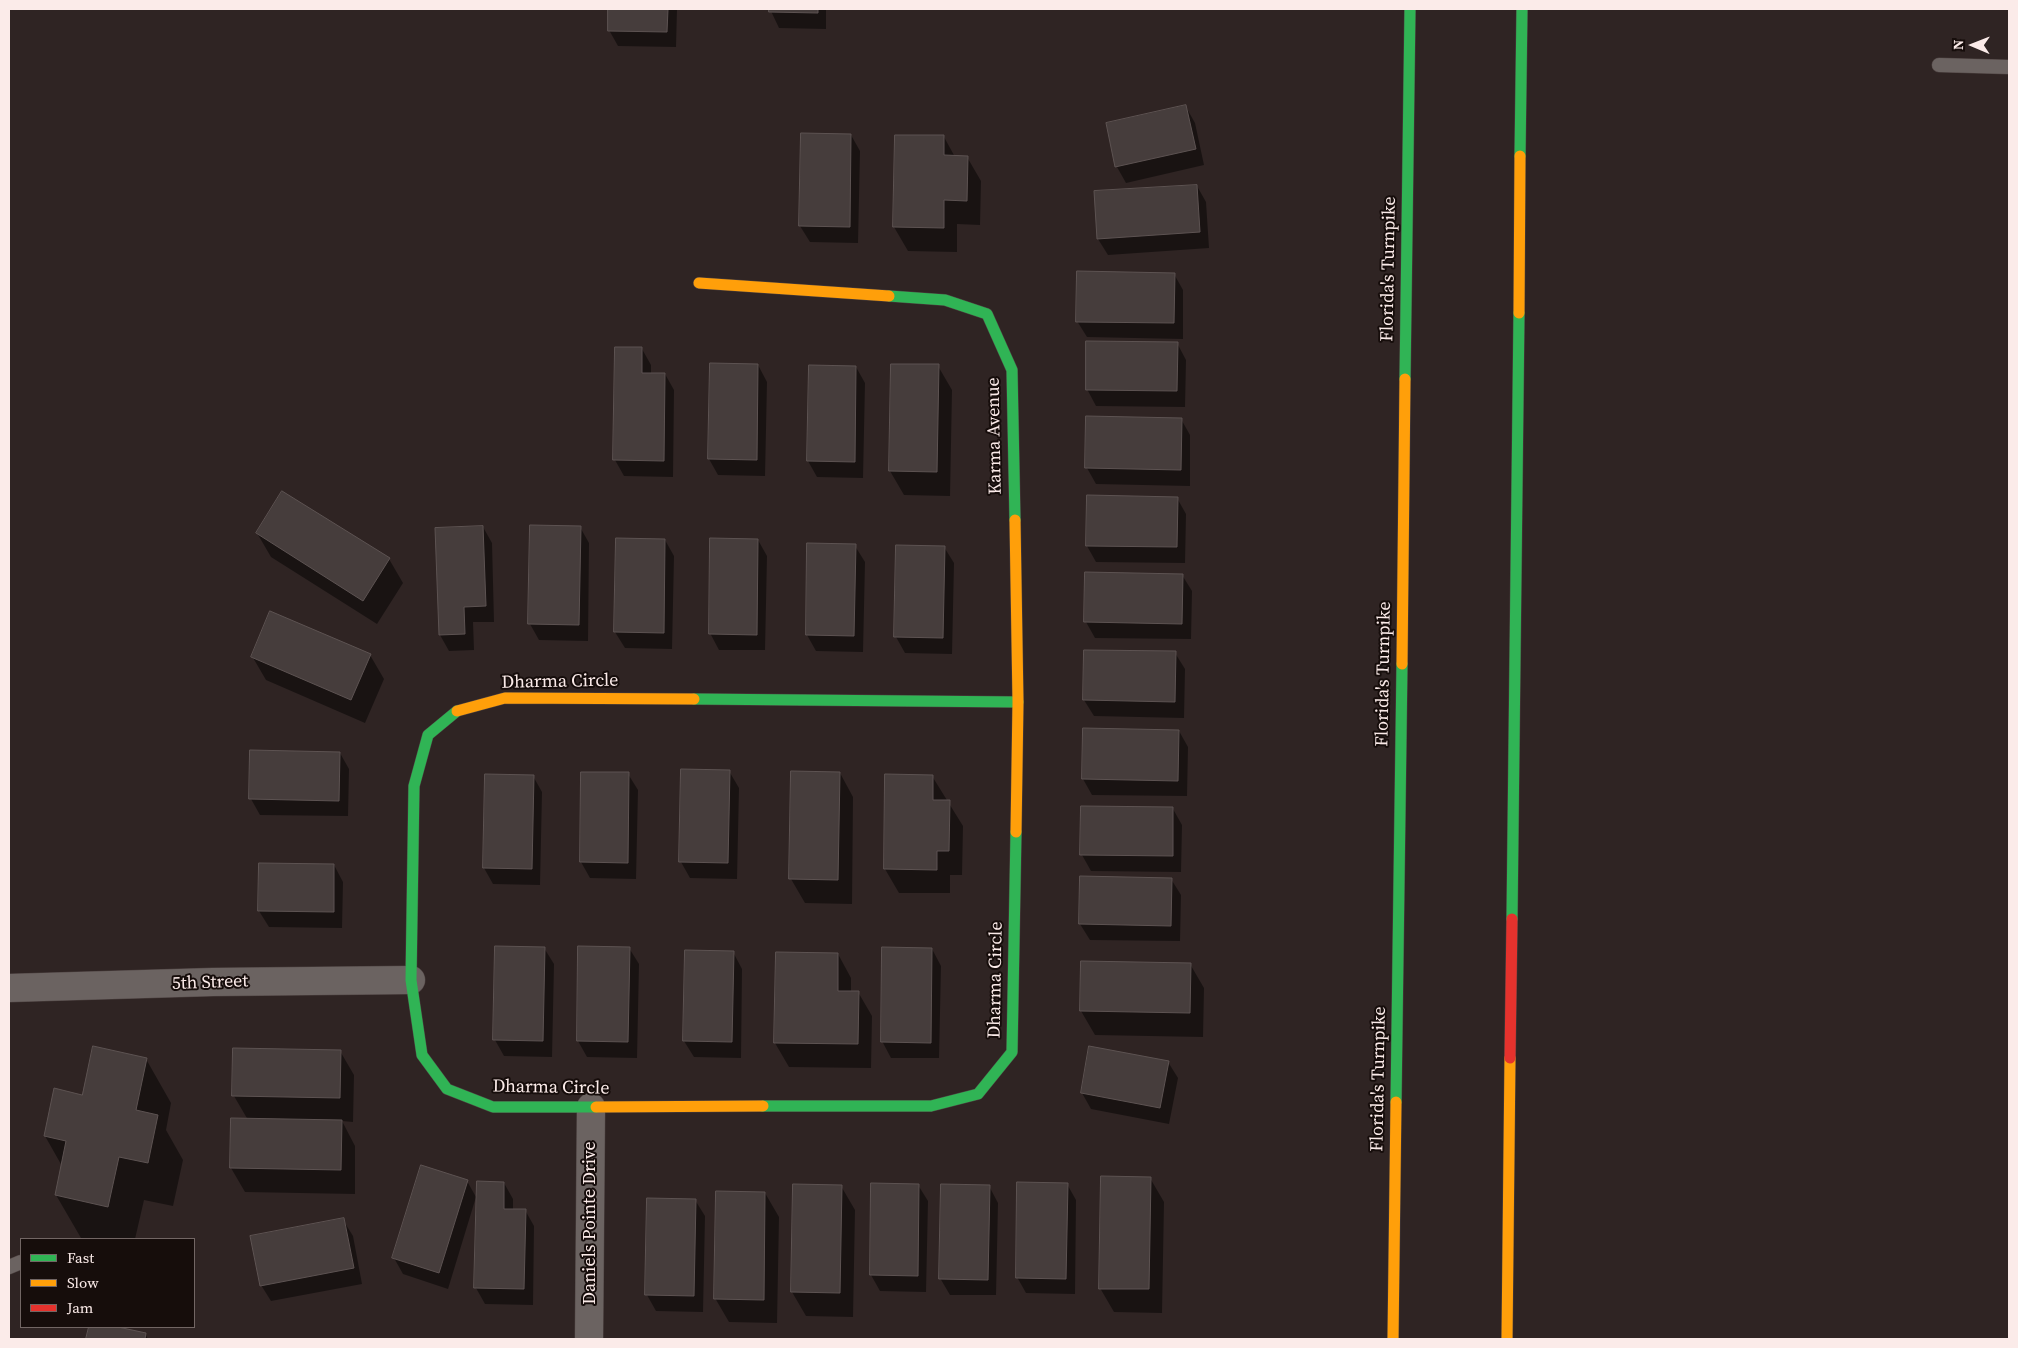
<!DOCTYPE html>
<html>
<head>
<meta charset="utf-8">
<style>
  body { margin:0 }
  #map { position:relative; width:2018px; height:1348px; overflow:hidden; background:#2f2423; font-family:"Source Serif 4",serif }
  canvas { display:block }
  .frame { position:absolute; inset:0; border:10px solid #fbebe9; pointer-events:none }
  .legend { position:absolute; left:20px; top:1238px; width:175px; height:90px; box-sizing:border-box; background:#160d0b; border:1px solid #726664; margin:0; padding:6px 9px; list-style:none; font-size:15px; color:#fbebe9 }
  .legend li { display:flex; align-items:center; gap:10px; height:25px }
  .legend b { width:25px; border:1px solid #726664 }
  .north { position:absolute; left:1948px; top:20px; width:50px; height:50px; -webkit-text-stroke:4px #160d0b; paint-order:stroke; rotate:271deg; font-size:14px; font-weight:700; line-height:20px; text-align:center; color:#fbebe9 }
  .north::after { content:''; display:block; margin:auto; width:18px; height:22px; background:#fbebe9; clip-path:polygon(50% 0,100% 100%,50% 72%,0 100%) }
</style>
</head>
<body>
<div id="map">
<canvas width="2018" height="1348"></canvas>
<div class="frame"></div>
<ul class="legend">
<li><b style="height:6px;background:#30b455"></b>Fast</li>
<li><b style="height:6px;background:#ff9f0a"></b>Slow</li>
<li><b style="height:6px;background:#e5322d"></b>Jam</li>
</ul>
<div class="north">N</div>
</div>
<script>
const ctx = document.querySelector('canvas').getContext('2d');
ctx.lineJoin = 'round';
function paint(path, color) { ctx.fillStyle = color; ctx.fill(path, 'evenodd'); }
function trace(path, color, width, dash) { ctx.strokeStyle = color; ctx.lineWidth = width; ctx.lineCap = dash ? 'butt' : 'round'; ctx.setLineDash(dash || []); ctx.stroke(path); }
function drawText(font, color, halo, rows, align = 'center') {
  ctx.font = font + ' "Source Serif 4",serif'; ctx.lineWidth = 4; ctx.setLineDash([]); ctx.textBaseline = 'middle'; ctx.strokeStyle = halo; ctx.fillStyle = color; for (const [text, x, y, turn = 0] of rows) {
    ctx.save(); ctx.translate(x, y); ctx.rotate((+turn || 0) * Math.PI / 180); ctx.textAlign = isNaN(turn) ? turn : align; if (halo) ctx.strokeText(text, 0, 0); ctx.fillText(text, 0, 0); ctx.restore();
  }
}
const shadow = new Path2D(`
  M 609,9 L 677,9 L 676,47 L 618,46 L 609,30 Z
  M 770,9 L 826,9 L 826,29 L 779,28 Z
  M 1186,107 L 1195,123 L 1204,165 L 1126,183 L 1117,167 L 1107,124 Z
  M 851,135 L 860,151 L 858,243 L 810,242 L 800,226 Z
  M 896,136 L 944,137 L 955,157 L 967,157 L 981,181 L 980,225 L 957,224 L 957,252 L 908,251 L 894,227 Z
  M 1197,186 L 1206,202 L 1209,248 L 1108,255 L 1098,239 Z
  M 1174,274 L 1183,290 L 1183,339 L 1087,337 L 1077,321 Z
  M 1177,343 L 1186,360 L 1185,407 L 1096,406 L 1087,389 Z
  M 642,349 L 651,365 L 651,374 L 665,374 L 674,390 L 673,477 L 624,476 L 615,460 Z
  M 758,365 L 767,382 L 765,476 L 718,475 L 709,459 Z
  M 892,365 L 938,366 L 952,390 L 950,496 L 904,495 L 890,471 Z
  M 856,367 L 865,383 L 863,478 L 817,477 L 808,461 Z
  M 1181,419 L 1190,435 L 1190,486 L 1096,484 L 1087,468 Z
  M 1177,498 L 1186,514 L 1185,563 L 1096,562 L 1087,546 Z
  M 483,527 L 492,543 L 494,622 L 473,622 L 474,650 L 449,651 L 440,635 L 437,529 Z
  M 580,527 L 589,543 L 588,641 L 539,640 L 530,624 Z
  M 257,533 L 389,559 L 403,583 L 377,624 L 271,557 Z
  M 665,540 L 674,556 L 672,649 L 625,648 L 615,632 Z
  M 758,540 L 767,556 L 765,650 L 719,650 L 710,633 Z
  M 808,545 L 855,546 L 865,562 L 863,652 L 816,651 L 807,635 Z
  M 944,547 L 954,563 L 952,654 L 905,653 L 896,637 Z
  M 1182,575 L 1192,591 L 1191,639 L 1095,638 L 1086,622 Z
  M 1085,651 L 1175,653 L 1185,669 L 1184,718 L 1094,716 L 1084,700 Z
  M 370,655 L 384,679 L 365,723 L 266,680 L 252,656 Z
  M 1179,731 L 1188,747 L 1187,796 L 1092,795 L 1083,779 Z
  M 340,753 L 349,769 L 348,816 L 260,815 L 251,799 Z
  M 729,771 L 739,788 L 737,879 L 690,878 L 681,862 Z
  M 840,773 L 853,797 L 852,904 L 805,903 L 791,879 Z
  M 628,774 L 638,790 L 636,879 L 590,878 L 581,862 Z
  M 533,776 L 542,792 L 540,885 L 493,884 L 484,868 Z
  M 932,776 L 963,826 L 962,875 L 950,875 L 950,893 L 899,893 L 885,869 Z
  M 1173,809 L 1182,825 L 1181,872 L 1091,871 L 1082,855 Z
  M 334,865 L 343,882 L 342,928 L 269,927 L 259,911 Z
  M 1171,879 L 1181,895 L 1180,941 L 1090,940 L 1080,924 Z
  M 496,947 L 544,948 L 554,964 L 552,1057 L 504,1056 L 495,1040 Z
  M 629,948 L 639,964 L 637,1058 L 587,1057 L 578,1041 Z
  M 932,949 L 941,966 L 939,1058 L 891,1058 L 882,1041 Z
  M 733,952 L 742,969 L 741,1058 L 694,1057 L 684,1041 Z
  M 838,954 L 851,978 L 851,992 L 858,992 L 872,1016 L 871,1068 L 789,1067 L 775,1043 Z
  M 1190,964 L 1204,988 L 1203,1037 L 1095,1035 L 1081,1011 Z
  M 1090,1047 L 1168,1062 L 1178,1078 L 1169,1124 L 1091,1109 L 1082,1093 Z
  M 340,1051 L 354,1075 L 353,1122 L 342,1121 L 355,1146 L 355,1194 L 245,1192 L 231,1168 L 248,1120 L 234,1096 Z
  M 146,1059 L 171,1103 L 166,1130 L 183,1160 L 173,1206 L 144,1200 L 135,1239 L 81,1238 L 56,1195 L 62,1166 L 45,1136 L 83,1096 Z
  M 1150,1178 L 1164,1202 L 1162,1313 L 1114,1312 L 1100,1288 Z
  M 467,1181 L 476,1197 L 448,1289 L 403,1274 L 394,1258 Z
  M 504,1183 L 513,1199 L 513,1210 L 525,1210 L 534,1226 L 533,1305 L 485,1304 L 476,1288 Z
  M 1067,1184 L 1076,1200 L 1075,1294 L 1026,1293 L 1017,1277 Z
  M 918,1185 L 928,1201 L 926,1292 L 880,1291 L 871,1275 Z
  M 841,1186 L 855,1210 L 853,1317 L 806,1316 L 792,1292 Z
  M 989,1186 L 998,1203 L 996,1295 L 950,1295 L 940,1278 Z
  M 765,1193 L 779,1217 L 777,1323 L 729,1322 L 715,1298 Z
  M 695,1200 L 705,1216 L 703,1312 L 656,1311 L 647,1295 Z
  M 343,1220 L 353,1236 L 362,1284 L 271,1301 L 261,1285 Z
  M 90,1327 L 112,1327 L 145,1334 L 148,1339 L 87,1339 Z`);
const building = new Path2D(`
  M 608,9 L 668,9 L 667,32 L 608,31 Z
  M 769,9 L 818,9 L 818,13 L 769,12 Z
  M 1186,105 L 1196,149 L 1115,167 L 1106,123 Z
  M 801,133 L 851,134 L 850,227 L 799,226 Z
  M 895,135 L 944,135 L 944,155 L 968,156 L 967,201 L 944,200 L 944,228 L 893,227 Z
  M 1197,185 L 1200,232 L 1097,239 L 1094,191 Z
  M 1077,271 L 1175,273 L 1174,323 L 1076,322 Z
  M 1086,341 L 1178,342 L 1177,391 L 1086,390 Z
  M 615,347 L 642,347 L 642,373 L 665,373 L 664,461 L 613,460 Z
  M 710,363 L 758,364 L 757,460 L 708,459 Z
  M 891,364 L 939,364 L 937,472 L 889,471 Z
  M 809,365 L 856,366 L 855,462 L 807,461 Z
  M 1086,416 L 1182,418 L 1181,470 L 1085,468 Z
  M 282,491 L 390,558 L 363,601 L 256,533 Z
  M 1087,495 L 1178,497 L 1177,547 L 1086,546 Z
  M 530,525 L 581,526 L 579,625 L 528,624 Z
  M 483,526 L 486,606 L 464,607 L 465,634 L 439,635 L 435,528 Z
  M 616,538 L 665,539 L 664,633 L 614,632 Z
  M 710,538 L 758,539 L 757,635 L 709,634 Z
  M 807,543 L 856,544 L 854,636 L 806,635 Z
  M 896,545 L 945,546 L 943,638 L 894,637 Z
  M 1085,572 L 1183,574 L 1182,624 L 1084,622 Z
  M 270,611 L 371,654 L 351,700 L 251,657 Z
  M 1084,650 L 1176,651 L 1175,702 L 1083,700 Z
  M 1083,728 L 1179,730 L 1178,781 L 1082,779 Z
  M 250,750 L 340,752 L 339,801 L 249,799 Z
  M 681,769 L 730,770 L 728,863 L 679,862 Z
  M 791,771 L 840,772 L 838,880 L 789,879 Z
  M 581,772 L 629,772 L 628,863 L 580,862 Z
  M 485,774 L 534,775 L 532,869 L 483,868 Z
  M 885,774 L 933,775 L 933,800 L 950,800 L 949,851 L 937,851 L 937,870 L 884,869 Z
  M 1081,806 L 1173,807 L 1173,856 L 1080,855 Z
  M 259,863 L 334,864 L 334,912 L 258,911 Z
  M 1080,876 L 1172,878 L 1171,926 L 1079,924 Z
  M 495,946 L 545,947 L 543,1041 L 493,1040 Z
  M 578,946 L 630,947 L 628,1042 L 577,1041 Z
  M 882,947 L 932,948 L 931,1043 L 881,1042 Z
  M 685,950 L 734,951 L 732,1042 L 683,1041 Z
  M 776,952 L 838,953 L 838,991 L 859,991 L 858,1044 L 774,1043 Z
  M 1081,961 L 1191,963 L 1190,1013 L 1080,1011 Z
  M 93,1046 L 147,1058 L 136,1110 L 158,1115 L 148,1163 L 119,1157 L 108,1207 L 55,1195 L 66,1141 L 44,1136 L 54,1088 L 82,1095 Z
  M 1089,1046 L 1169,1061 L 1160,1108 L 1081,1093 Z
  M 233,1048 L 341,1050 L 340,1098 L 232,1096 Z
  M 231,1118 L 342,1120 L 341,1170 L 230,1168 Z
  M 421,1165 L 468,1180 L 439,1273 L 392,1258 Z
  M 1101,1176 L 1151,1177 L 1149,1289 L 1099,1289 Z
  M 477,1181 L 504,1182 L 504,1209 L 526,1209 L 524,1289 L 474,1288 Z
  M 1017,1182 L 1068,1183 L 1066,1279 L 1016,1278 Z
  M 871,1183 L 919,1184 L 918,1276 L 870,1275 Z
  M 793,1184 L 842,1185 L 840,1293 L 791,1292 Z
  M 941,1184 L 990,1185 L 988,1280 L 939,1279 Z
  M 716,1191 L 765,1192 L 764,1300 L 714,1299 Z
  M 647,1198 L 696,1199 L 694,1296 L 645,1295 Z
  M 344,1218 L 354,1268 L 260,1286 L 250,1236 Z
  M 89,1327 L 118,1327 L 146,1333 L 145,1339 L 86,1339 Z`);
const lane = new Path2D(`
  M 1939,65 L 2009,67
  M 9,1267 L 21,1262`);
const street = new Path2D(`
  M 9,988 L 213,982 L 411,980
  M 589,1339 L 591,1107`);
const fast = new Path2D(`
  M 1520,156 L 1522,9
  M 889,296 L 945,300 L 987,314 L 1012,370 L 1015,520
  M 1405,379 L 1410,9
  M 694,699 L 1018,702
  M 457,711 L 428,735 L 414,786 L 411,980 L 422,1055 L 447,1089 L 493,1107 L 596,1107
  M 1512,919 L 1519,313
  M 1396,1102 L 1402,664
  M 763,1106 L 931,1106 L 978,1094 L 1012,1052 L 1016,832`);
const slow = new Path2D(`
  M 699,283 L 889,296
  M 1519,313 L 1520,156
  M 1015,520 L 1018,702 L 1016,832
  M 1402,664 L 1405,379
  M 457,711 L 505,698 L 694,699
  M 596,1107 L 763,1106
  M 1393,1339 L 1396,1102
  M 1507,1339 L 1510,1058`);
const jam = new Path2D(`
  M 1510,1058 L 1512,919`);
const streetNames = [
  ["Florida's Turnpike",1389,269,-89],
  ["Karma Avenue",995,436,-91],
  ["Florida's Turnpike",1384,674,-89],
  ["Dharma Circle",560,682,-1],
  ["Dharma Circle",996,980,-89],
  ["5th Street",210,983,-2],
  ["Florida's Turnpike",1379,1079,-89],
  ["Dharma Circle",551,1088,1],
  ["Daniels Pointe Drive",590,1223,-90]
];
paint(shadow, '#0007');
paint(building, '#463d3c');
trace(building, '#5d5352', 1);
trace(lane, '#4d4241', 15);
trace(street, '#4d4241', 29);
trace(fast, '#4d4241', 12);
trace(slow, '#4d4241', 12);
trace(jam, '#4d4241', 12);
trace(lane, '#6b6361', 14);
trace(street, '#6b6361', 28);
trace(fast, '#30b455', 11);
trace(slow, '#ff9f0a', 11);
trace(jam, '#e5322d', 11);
drawText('18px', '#fbebe9', '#160d0b', streetNames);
</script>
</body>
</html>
